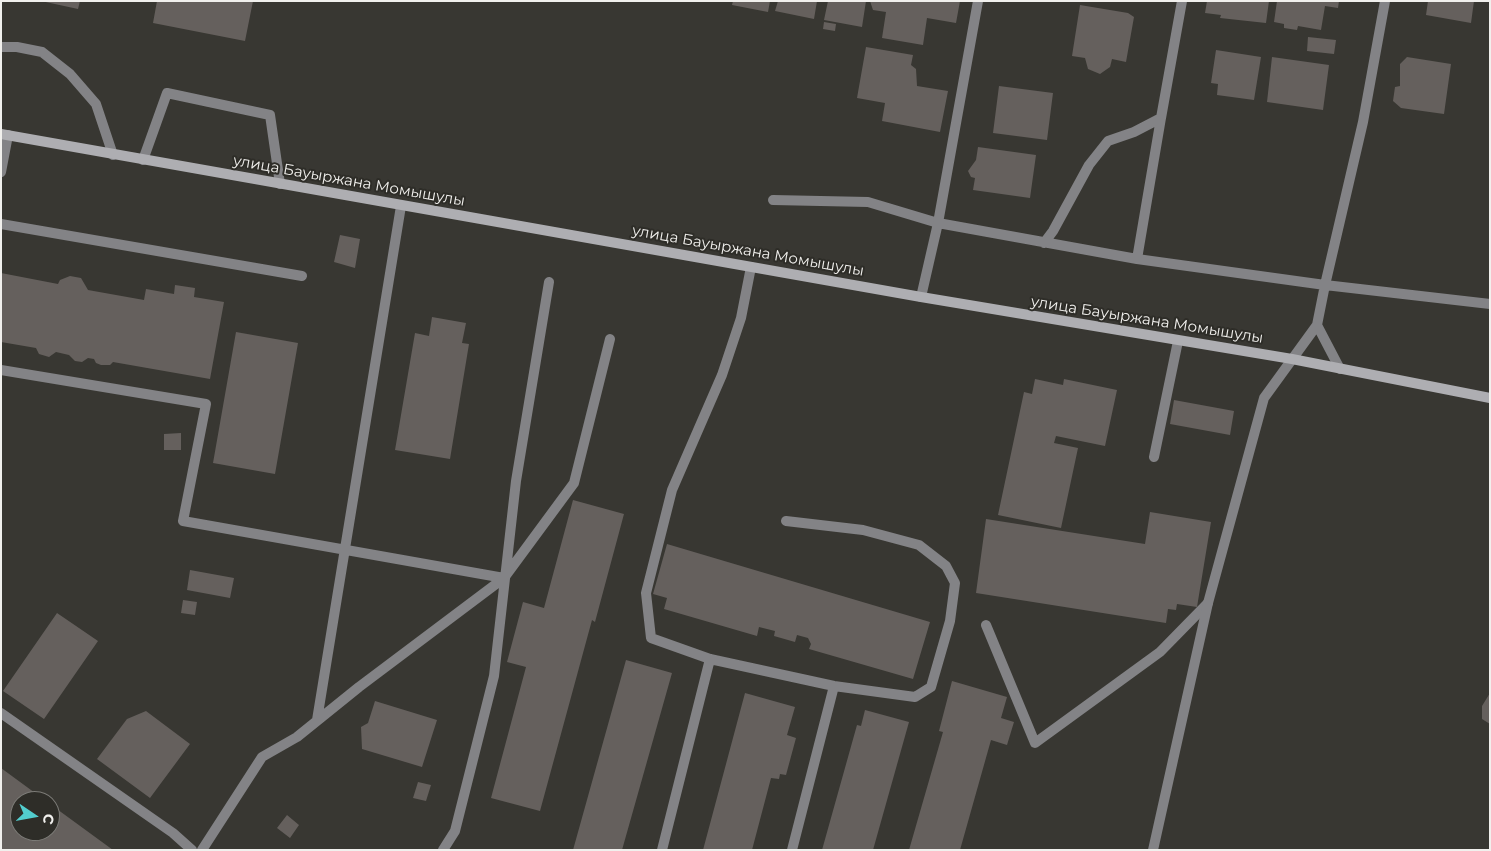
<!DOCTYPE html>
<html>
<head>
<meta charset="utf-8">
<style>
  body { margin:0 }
  #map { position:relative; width:1491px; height:851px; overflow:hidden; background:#383732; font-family:Montserrat,sans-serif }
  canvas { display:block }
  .frame { position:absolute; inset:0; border:2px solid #f1f0ed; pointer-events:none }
  .north { position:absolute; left:10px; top:791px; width:50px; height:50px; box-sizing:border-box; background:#2e2d28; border:1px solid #7c7b77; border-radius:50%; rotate:102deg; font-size:14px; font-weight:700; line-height:20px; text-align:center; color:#f1f0ed }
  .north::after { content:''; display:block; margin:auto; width:18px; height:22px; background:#52cdce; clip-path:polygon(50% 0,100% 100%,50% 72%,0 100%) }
</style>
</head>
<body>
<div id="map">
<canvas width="1491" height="851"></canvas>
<div class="frame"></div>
<div class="north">С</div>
</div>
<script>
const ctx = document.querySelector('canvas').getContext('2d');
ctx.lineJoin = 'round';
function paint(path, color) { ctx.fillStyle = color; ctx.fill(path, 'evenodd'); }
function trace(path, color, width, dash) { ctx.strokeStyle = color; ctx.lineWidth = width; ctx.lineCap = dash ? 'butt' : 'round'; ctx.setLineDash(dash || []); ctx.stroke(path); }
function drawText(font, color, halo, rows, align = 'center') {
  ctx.font = font + ' Montserrat,sans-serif'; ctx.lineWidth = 4; ctx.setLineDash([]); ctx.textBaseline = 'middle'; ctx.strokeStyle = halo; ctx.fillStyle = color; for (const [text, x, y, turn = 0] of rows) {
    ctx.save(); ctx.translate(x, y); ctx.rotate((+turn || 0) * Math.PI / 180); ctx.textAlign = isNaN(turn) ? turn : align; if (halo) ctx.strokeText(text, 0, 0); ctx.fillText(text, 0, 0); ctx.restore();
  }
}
const building = new Path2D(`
  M 41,1 L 80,1 L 78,9 Z
  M 157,1 L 253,1 L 245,41 L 153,23 Z
  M 733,1 L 770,1 L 768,12 L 732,5 Z
  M 778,1 L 817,1 L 814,19 L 775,11 Z
  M 828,1 L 866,1 L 862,27 L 824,20 Z
  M 870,1 L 960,1 L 956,23 L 927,18 L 923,45 L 882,38 L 886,12 L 873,10 Z
  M 1207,1 L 1269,1 L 1266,23 L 1220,18 L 1221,15 L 1205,13 Z
  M 1277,1 L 1339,1 L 1338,8 L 1325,6 L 1321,30 L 1298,26 L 1297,30 L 1284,28 L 1284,24 L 1274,22 Z
  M 1428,1 L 1474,1 L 1471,23 L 1426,15 Z
  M 1080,5 L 1128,13 L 1134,17 L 1126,62 L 1112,59 L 1110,67 L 1100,74 L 1088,69 L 1085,58 L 1072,56 Z
  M 824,22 L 836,24 L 835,31 L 823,29 Z
  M 1308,37 L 1336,40 L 1334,54 L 1307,51 Z
  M 866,47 L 913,55 L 911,65 L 916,69 L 917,86 L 948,91 L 940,132 L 882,121 L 885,103 L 857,98 Z
  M 1216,50 L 1261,57 L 1254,100 L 1217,95 L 1218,84 L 1211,83 Z
  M 1272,57 L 1329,65 L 1323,110 L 1267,102 Z
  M 1407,57 L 1451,64 L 1444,114 L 1401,108 L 1393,101 L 1395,87 L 1400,86 L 1400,64 Z
  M 999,86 L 1053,93 L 1047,140 L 993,133 Z
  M 978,147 L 1036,155 L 1030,198 L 973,190 L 975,178 L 971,177 L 968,171 L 976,160 Z
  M 340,235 L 360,239 L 355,268 L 334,262 Z
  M 1,273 L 58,284 L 60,280 L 70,276 L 81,278 L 88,290 L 144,300 L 146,289 L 174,294 L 175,285 L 195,288 L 194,297 L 224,302 L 210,379 L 113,362 L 110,365 L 101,365 L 96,363 L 94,359 L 88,358 L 82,362 L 75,361 L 69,355 L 56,352 L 49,357 L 39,354 L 36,348 L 1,342 Z
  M 432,317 L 466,323 L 462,343 L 469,344 L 450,459 L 395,450 L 415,333 L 429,336 Z
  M 236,332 L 298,343 L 275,474 L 213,463 Z
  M 1035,379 L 1063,385 L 1064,379 L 1117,390 L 1105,446 L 1056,436 L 1054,443 L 1078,448 L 1061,528 L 998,515 L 1024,392 L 1032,394 Z
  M 1174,400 L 1234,411 L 1230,435 L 1170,424 Z
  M 181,433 L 181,450 L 164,450 L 164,434 Z
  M 573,500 L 624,514 L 595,622 L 592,620 L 540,811 L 491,798 L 526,667 L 507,662 L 523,602 L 544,608 Z
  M 1150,512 L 1211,522 L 1197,607 L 1177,604 L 1176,610 L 1168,609 L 1166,623 L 976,593 L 986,519 L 1145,544 Z
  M 667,544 L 930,622 L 913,679 L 809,649 L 811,644 L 808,638 L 797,635 L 795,642 L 774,636 L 775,631 L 759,627 L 757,636 L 664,609 L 667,598 L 653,594 Z
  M 190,570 L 234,578 L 230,598 L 187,590 Z
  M 183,600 L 197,602 L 195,615 L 181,613 Z
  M 57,613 L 98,641 L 44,719 L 3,691 Z
  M 626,660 L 672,673 L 622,850 L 573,850 Z
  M 952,681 L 1007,697 L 1001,718 L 1014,722 L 1007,745 L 991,740 L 960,850 L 909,850 L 943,732 L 939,731 Z
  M 745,693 L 795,707 L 787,735 L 796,738 L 786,775 L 780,774 L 779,779 L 771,778 L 752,850 L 703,850 Z
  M 1490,693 L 1490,724 L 1482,719 L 1482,706 Z
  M 375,701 L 437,720 L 422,767 L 362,749 L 361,727 L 368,723 Z
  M 865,710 L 909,722 L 873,850 L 822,850 L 857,725 L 861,726 Z
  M 146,711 L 190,744 L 150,798 L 97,759 L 127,719 Z
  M 1,768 L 46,801 L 20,801 L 20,831 L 50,831 L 50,804 L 113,850 L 1,850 Z
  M 418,782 L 431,785 L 426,801 L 413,798 Z
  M 287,815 L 299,825 L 290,838 L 277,828 Z`);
const lane = new Path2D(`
  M 1,47 L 17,47 L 42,52 L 70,74 L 96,104 L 113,155
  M 143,160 L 167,93 L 270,115 L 280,184
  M 1,172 L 8,135
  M 773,200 L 868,202 L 938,223
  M 1,224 L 302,276
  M 751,267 L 741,318 L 722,375 L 672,490 L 646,593 L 651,638 L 710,659 L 834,686 L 915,697 L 931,687 L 950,621 L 955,583 L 946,566 L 919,545 L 863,530 L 786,521
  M 1,370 L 206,404 L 183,521 L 504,578
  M 1154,457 L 1178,341
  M 986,625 L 1035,743 L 1160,652 L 1208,603
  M 1,713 L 173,833 L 192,850
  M 317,720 L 401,206
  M 202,850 L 262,757 L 297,737 L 359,687 L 504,578 L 574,483 L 610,339
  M 443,850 L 455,831 L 494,676 L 516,481 L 549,282
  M 662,850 L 710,659
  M 792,850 L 834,686`);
const street = new Path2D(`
  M 1385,1 L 1363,122 L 1325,285 L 1490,304
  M 938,223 L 1137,259 L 1325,285 L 1317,325 L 1264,398 L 1208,603 L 1153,850
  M 1044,243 L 1053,231 L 1089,165 L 1108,141 L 1134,132 L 1161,118 L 1182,1
  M 1137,259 L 1161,118
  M 921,297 L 938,223 L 978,1
  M 1317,325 L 1340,369`);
const secondary = new Path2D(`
  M 1,134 L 921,297 L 1292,359 L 1490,398`);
const streetNames = [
  ["улица Бауыржана Момышулы",349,181,10],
  ["улица Бауыржана Момышулы",748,251,10],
  ["улица Бауыржана Момышулы",1147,320,9]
];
paint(building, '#65605d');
trace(lane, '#838386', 10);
trace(street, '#838386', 10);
trace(secondary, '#aeaeb2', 10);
drawText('15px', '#f1f0ed', '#2e2d28', streetNames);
</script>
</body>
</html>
